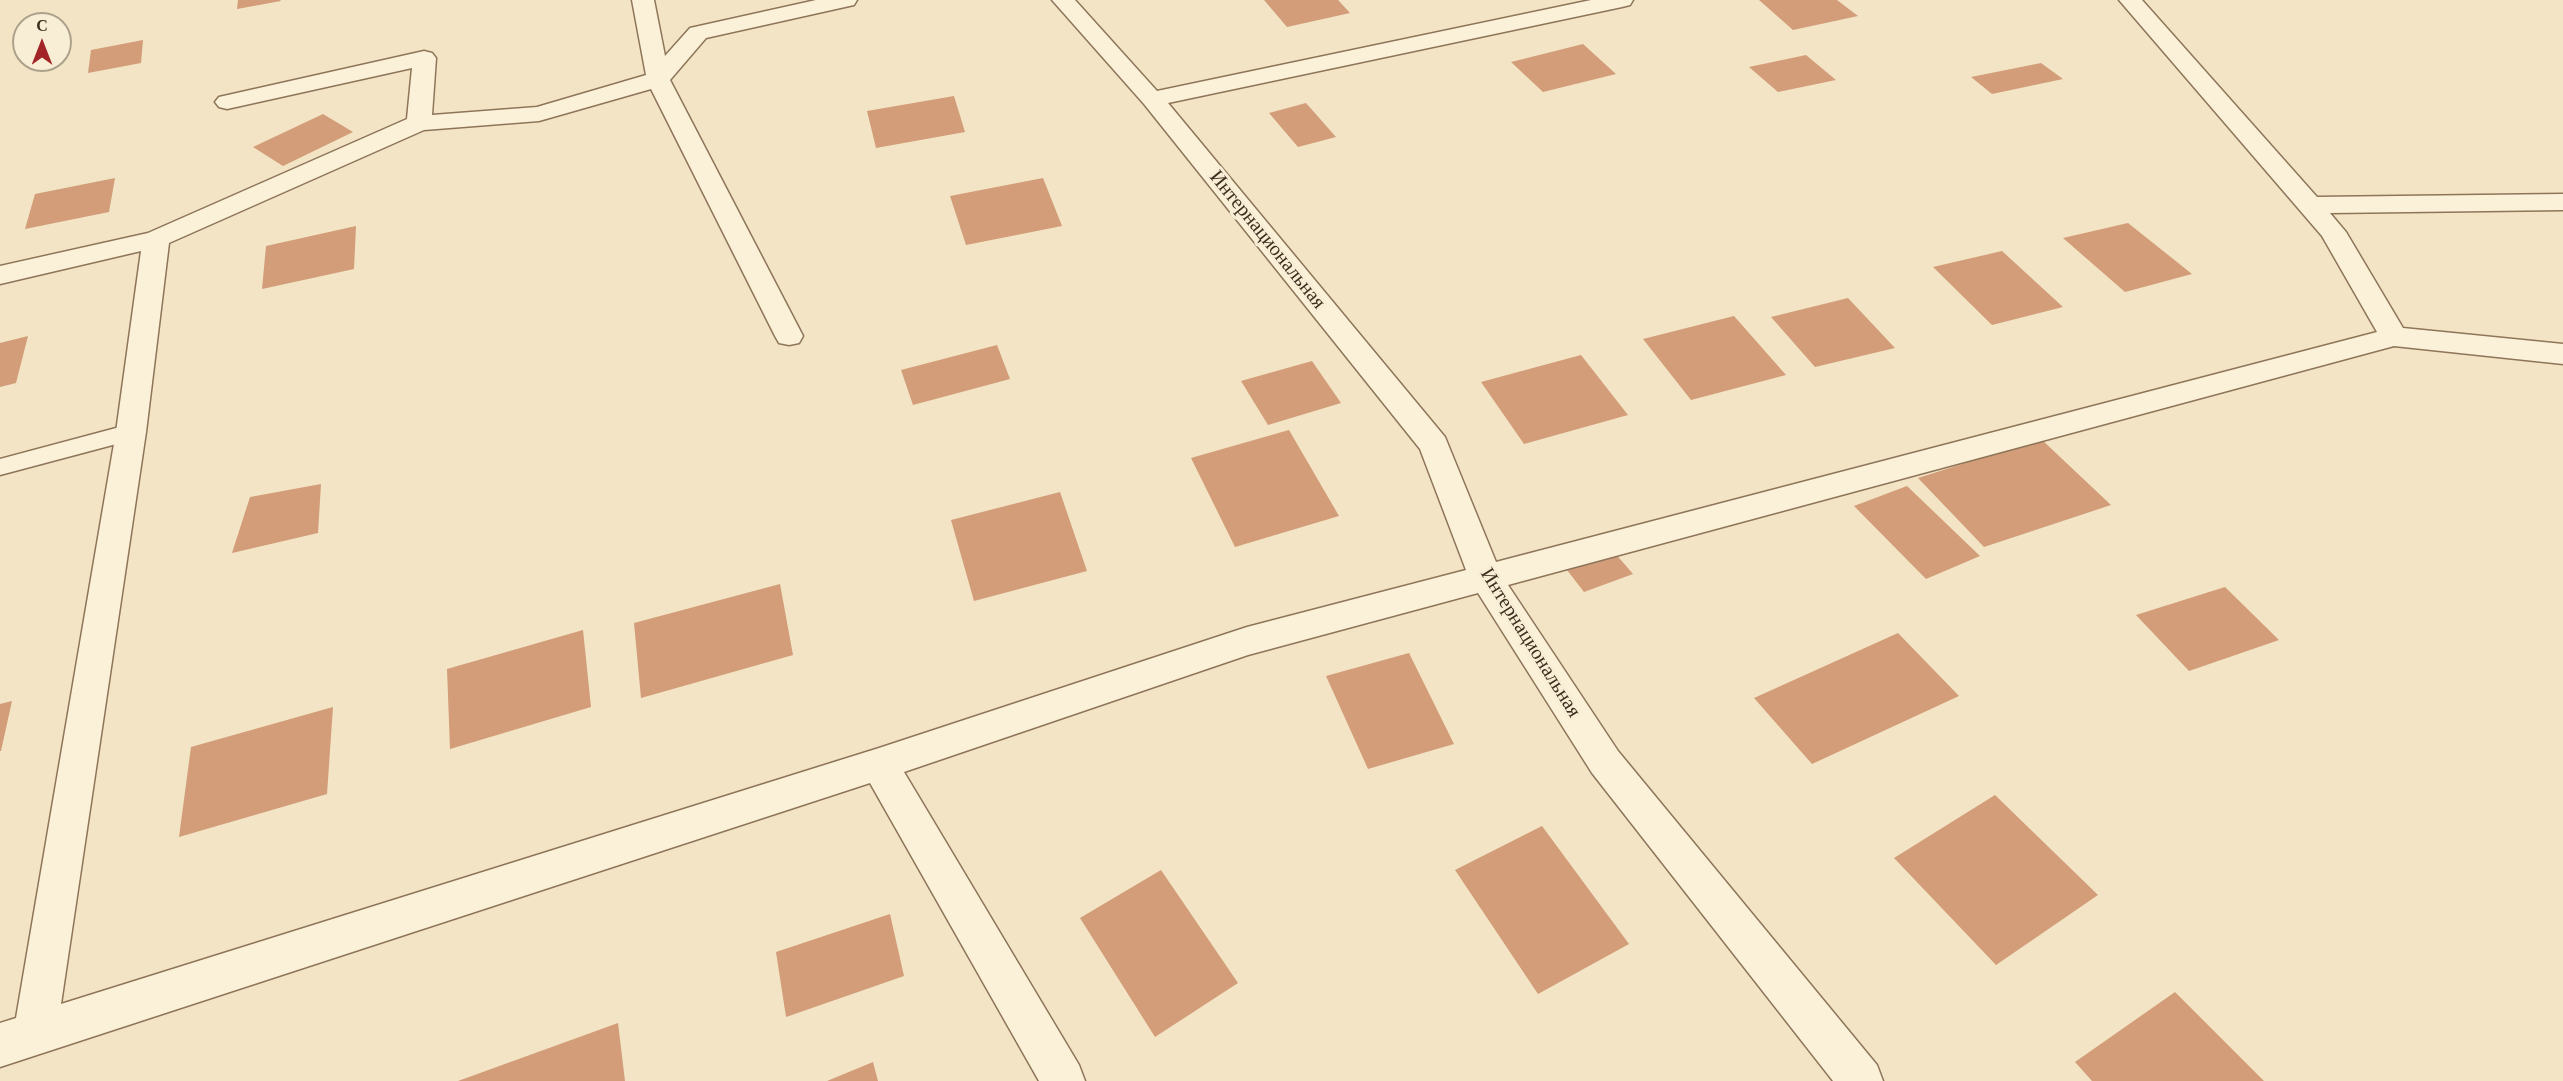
<!DOCTYPE html>
<html>
<head>
<meta charset="utf-8">
<style>
  body { margin:0 }
  #map { position:relative; width:2563px; height:1081px; overflow:hidden; background:#f2e4c5; font-family:"Times New Roman",serif }
  canvas { display:block }
  .north { position:absolute; left:12px; top:12px; width:60px; height:60px; box-sizing:border-box; background:#f8eed5; border:2px solid #ada18c; border-radius:50%; rotate:0deg; font-size:16px; font-weight:700; line-height:24px; text-align:center; color:#3d2d1e }
  .north::after { content:''; display:block; margin:auto; width:21px; height:27px; background:#a22426; clip-path:polygon(50% 0,100% 100%,50% 72%,0 100%) }
</style>
</head>
<body>
<div id="map">
<canvas width="2563" height="1081"></canvas>
<div class="north">С</div>
</div>
<script>
const ctx = document.querySelector('canvas').getContext('2d');
ctx.lineJoin = 'round';
function paint(path, color) { ctx.fillStyle = color; ctx.fill(path, 'evenodd'); }
function trace(path, color, width, dash) { ctx.strokeStyle = color; ctx.lineWidth = width; ctx.lineCap = dash ? 'butt' : 'round'; ctx.setLineDash(dash || []); ctx.stroke(path); }
function drawText(font, color, halo, rows, align = 'center') {
  ctx.font = font + ' "Times New Roman",serif'; ctx.lineWidth = 6; ctx.setLineDash([]); ctx.textBaseline = 'middle'; ctx.strokeStyle = halo; ctx.fillStyle = color; for (const [text, x, y, turn = 0] of rows) {
    ctx.save(); ctx.translate(x, y); ctx.rotate((+turn || 0) * Math.PI / 180); ctx.textAlign = isNaN(turn) ? turn : align; if (halo) ctx.strokeText(text, 0, 0); ctx.fillText(text, 0, 0); ctx.restore();
  }
}
const building = new Path2D(`
  M 238,0 L 280,0 L 281,1 L 237,9 Z
  M 1264,0 L 1338,0 L 1350,13 L 1287,27 Z
  M 1759,0 L 1837,0 L 1858,16 L 1793,30 Z
  M 143,40 L 141,63 L 88,73 L 91,50 Z
  M 1583,44 L 1616,74 L 1543,92 L 1511,62 Z
  M 1806,55 L 1836,80 L 1778,92 L 1749,67 Z
  M 2041,63 L 2063,79 L 1992,94 L 1971,77 Z
  M 954,96 L 965,132 L 876,148 L 867,111 Z
  M 1306,103 L 1336,137 L 1298,147 L 1269,113 Z
  M 323,114 L 353,132 L 283,166 L 253,147 Z
  M 115,178 L 109,212 L 25,229 L 35,194 Z
  M 1043,178 L 1062,226 L 966,245 L 950,196 Z
  M 2128,223 L 2192,274 L 2125,292 L 2063,238 Z
  M 356,226 L 354,269 L 262,289 L 266,246 Z
  M 2002,251 L 2063,307 L 1992,325 L 1933,267 Z
  M 1848,298 L 1895,348 L 1815,367 L 1771,317 Z
  M 1734,316 L 1786,375 L 1691,400 L 1643,339 Z
  M 28,336 L 16,383 L 0,387 L 0,343 Z
  M 997,345 L 1010,379 L 913,405 L 901,370 Z
  M 1581,355 L 1628,415 L 1524,444 L 1481,382 Z
  M 1312,361 L 1341,403 L 1268,425 L 1241,381 Z
  M 1289,430 L 1339,516 L 1235,547 L 1191,458 Z
  M 2041,439 L 2111,505 L 1984,547 L 1918,478 Z
  M 321,484 L 318,533 L 232,553 L 250,497 Z
  M 1907,486 L 1980,556 L 1926,579 L 1854,506 Z
  M 1060,492 L 1087,571 L 974,601 L 951,520 Z
  M 1614,552 L 1633,574 L 1584,592 L 1567,570 Z
  M 780,584 L 793,655 L 641,698 L 634,623 Z
  M 2225,587 L 2279,640 L 2189,671 L 2136,615 Z
  M 583,630 L 591,707 L 450,749 L 447,669 Z
  M 1898,633 L 1959,696 L 1812,764 L 1754,698 Z
  M 1409,653 L 1454,744 L 1368,769 L 1326,676 Z
  M 12,701 L 1,751 L 0,751 L 0,704 Z
  M 333,707 L 327,794 L 179,837 L 191,747 Z
  M 1995,795 L 2098,895 L 1996,965 L 1894,858 Z
  M 1542,826 L 1629,944 L 1538,994 L 1455,870 Z
  M 1161,870 L 1238,983 L 1155,1037 L 1080,918 Z
  M 890,914 L 904,976 L 786,1017 L 776,952 Z
  M 2175,992 L 2264,1081 L 2092,1081 L 2075,1062 Z
  M 618,1023 L 625,1081 L 458,1081 Z
  M 873,1062 L 878,1081 L 827,1081 Z`);
const service = new Path2D(`
  M 131,424 L 139,426 L 142,432 L 139,438 L 0,475 L 0,459 Z`);
const minor = new Path2D(`
  M 632,0 L 654,0 L 665,56 L 690,28 L 816,0 L 857,0 L 854,5 L 706,38 L 670,80 L 803,336 L 799,343 L 789,345 L 779,343 L 775,336 L 651,89 L 539,121 L 424,130 L 169,243 L 146,432 L 61,1004 L 879,748 L 1247,627 L 1466,570 L 1420,449 L 1144,104 L 1052,0 L 1075,0 L 1157,91 L 1591,0 L 1633,0 L 1630,5 L 1622,7 L 1168,103 L 1445,437 L 1496,562 L 2377,332 L 2322,236 L 2119,0 L 2142,0 L 2317,197 L 2563,194 L 2563,210 L 2330,213 L 2346,232 L 2403,328 L 2563,344 L 2563,364 L 2394,346 L 1508,585 L 1618,751 L 1877,1065 L 1883,1081 L 1833,1081 L 1592,773 L 1478,593 L 1248,655 L 904,772 L 1079,1065 L 1085,1081 L 1039,1081 L 870,783 L 0,1067 L 0,1023 L 16,1018 L 116,432 L 141,251 L 0,284 L 0,266 L 148,233 L 407,119 L 412,68 L 227,109 L 219,107 L 215,102 L 219,97 L 424,51 L 432,53 L 436,58 L 432,115 L 537,107 L 646,75 Z`);
const streetNames = [
  ["Интернациональная",1267,240,51],
  ["Интернациональная",1530,643,58]
];
paint(building, '#d29d78');
trace(service, '#8e7559', 3);
trace(minor, '#8e7559', 3);
paint(service, '#fbf1d9');
paint(minor, '#fbf1d9');
drawText('20px', '#3d2d1e', '#f8eed5', streetNames);
</script>
</body>
</html>
